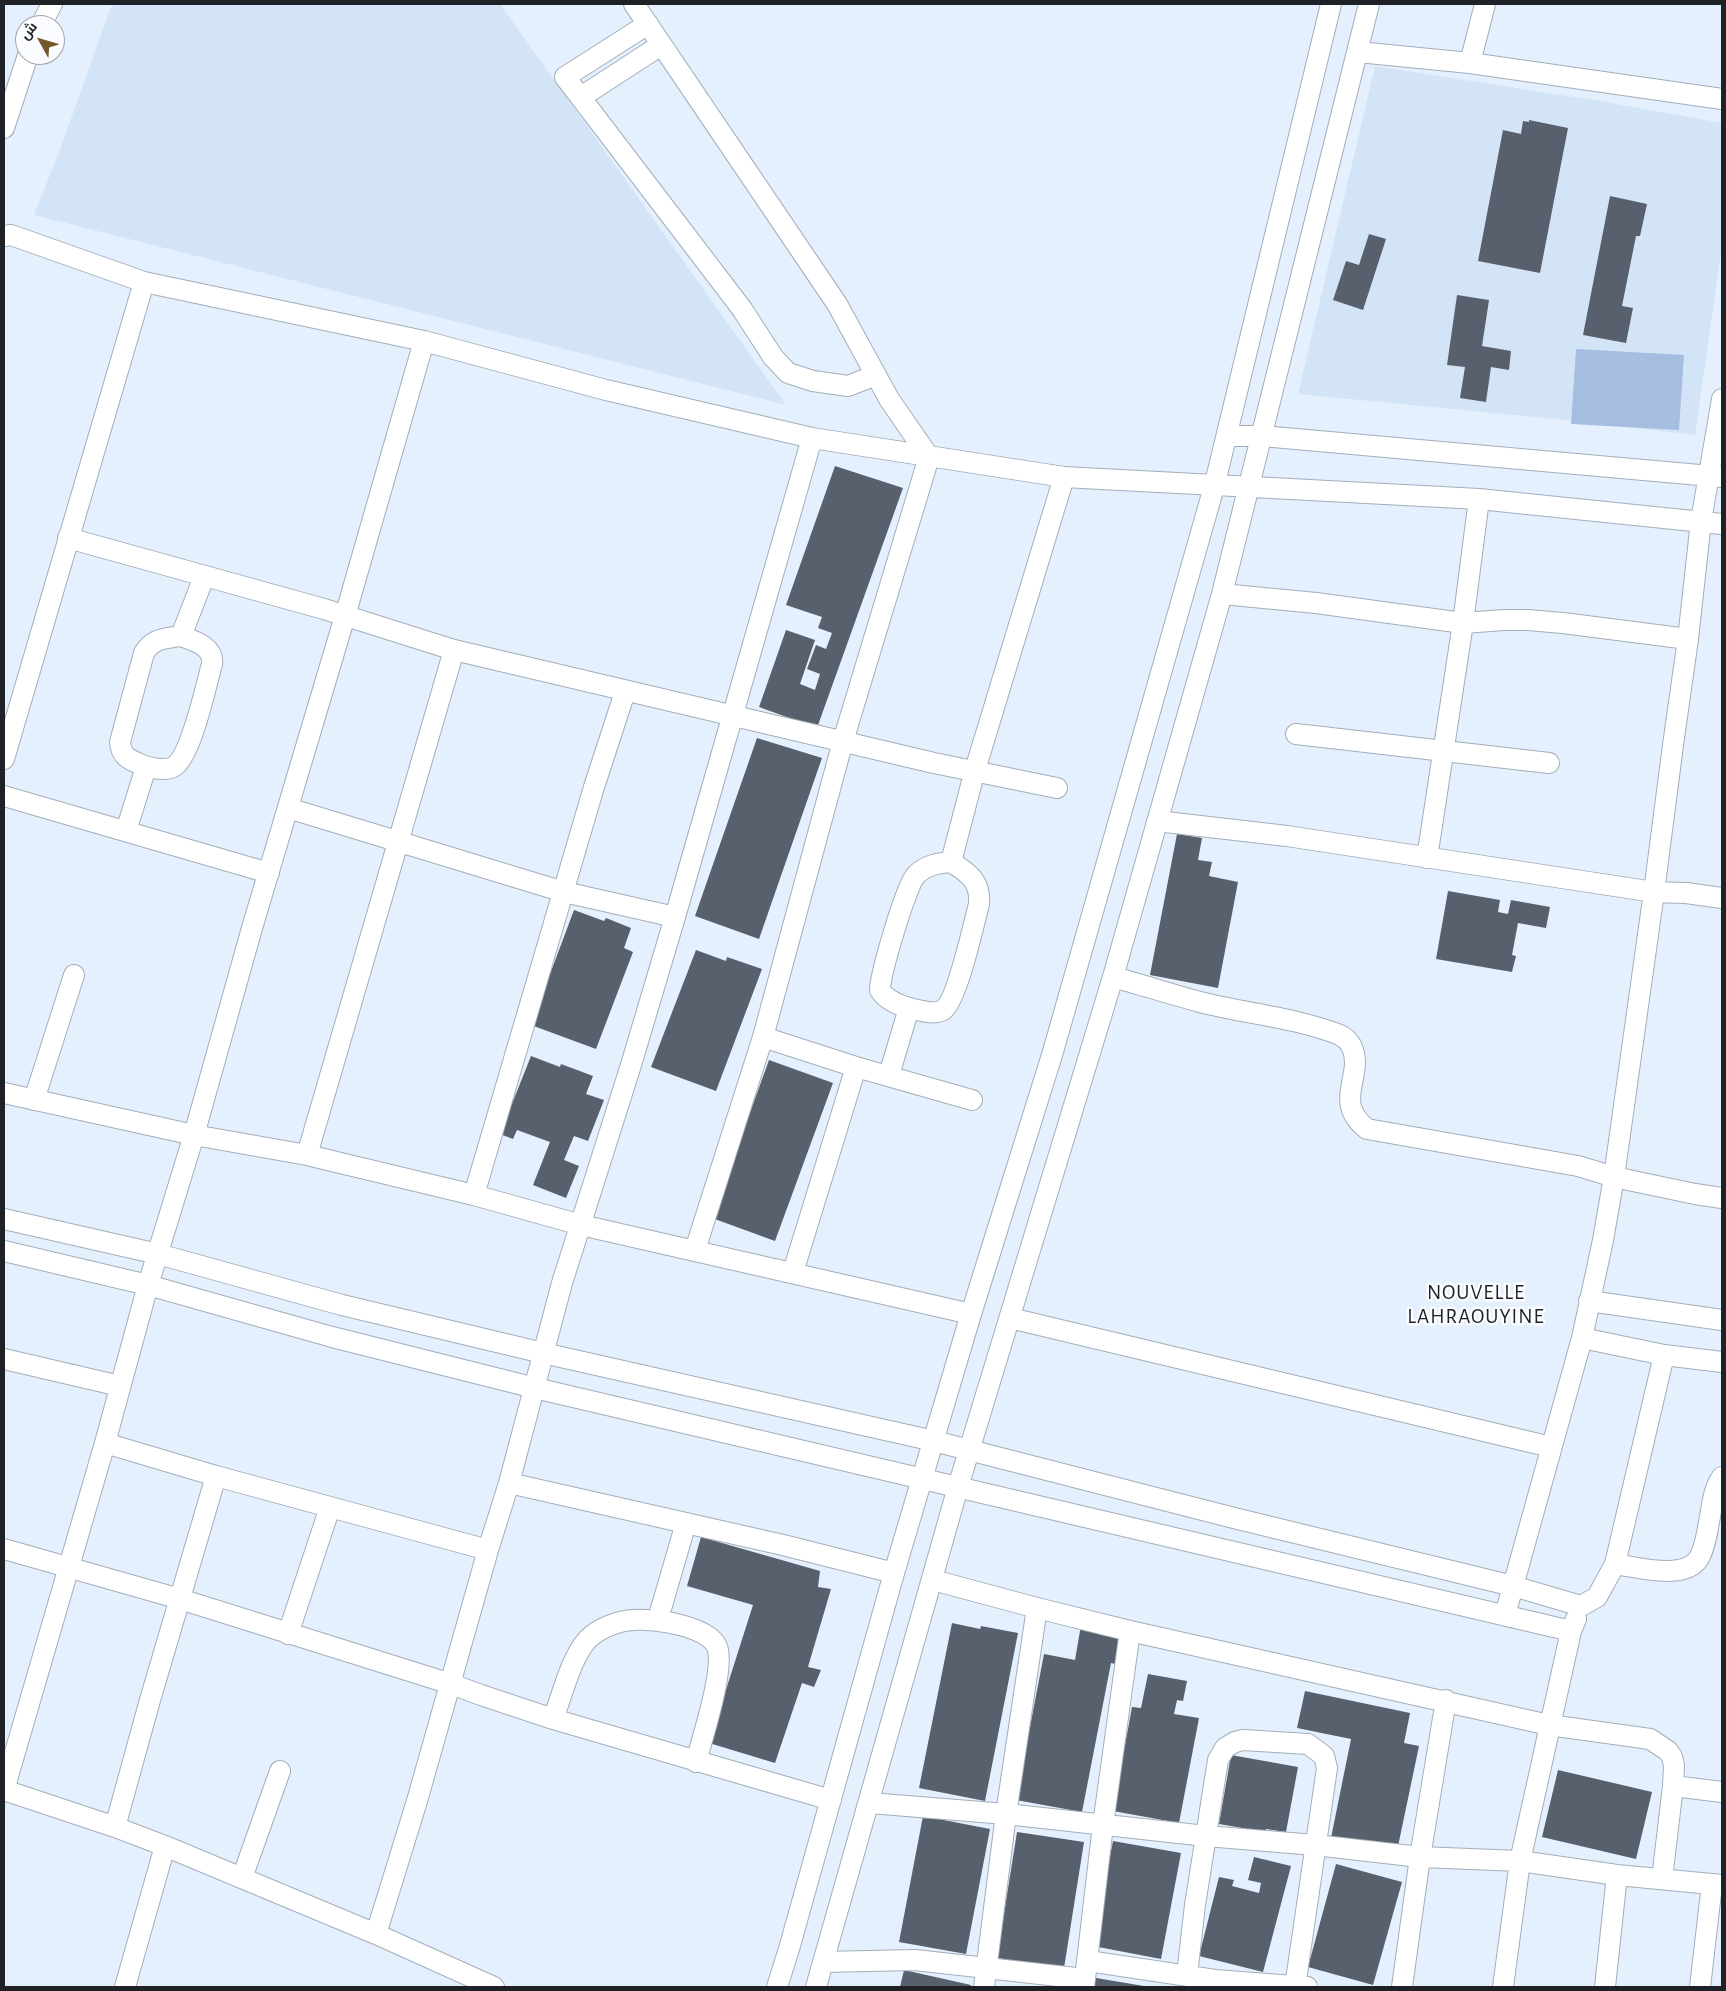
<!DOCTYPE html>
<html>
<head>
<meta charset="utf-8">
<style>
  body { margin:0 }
  #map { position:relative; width:1726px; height:1991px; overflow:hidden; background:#e5f0fe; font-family:"Alegreya Sans",Cairo,sans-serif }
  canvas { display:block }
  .frame { position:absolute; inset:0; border:5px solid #1e2227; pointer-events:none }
  .north { position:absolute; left:15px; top:15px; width:50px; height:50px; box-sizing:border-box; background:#fafcff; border:1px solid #a2a5a9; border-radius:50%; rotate:309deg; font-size:14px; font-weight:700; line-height:20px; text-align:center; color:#1e2227 }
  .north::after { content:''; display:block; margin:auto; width:18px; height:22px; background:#75572b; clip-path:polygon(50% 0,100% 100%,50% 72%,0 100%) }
</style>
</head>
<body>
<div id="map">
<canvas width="1726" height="1991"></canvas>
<div class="frame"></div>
<div class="north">ش</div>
</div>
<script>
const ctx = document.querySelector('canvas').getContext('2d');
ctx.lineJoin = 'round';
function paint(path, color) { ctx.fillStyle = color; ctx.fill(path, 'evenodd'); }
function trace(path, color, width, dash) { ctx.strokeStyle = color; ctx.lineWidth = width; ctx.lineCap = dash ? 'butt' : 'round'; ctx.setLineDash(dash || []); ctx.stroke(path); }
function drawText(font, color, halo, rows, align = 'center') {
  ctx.font = font + ' "Alegreya Sans",sans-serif'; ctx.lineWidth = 5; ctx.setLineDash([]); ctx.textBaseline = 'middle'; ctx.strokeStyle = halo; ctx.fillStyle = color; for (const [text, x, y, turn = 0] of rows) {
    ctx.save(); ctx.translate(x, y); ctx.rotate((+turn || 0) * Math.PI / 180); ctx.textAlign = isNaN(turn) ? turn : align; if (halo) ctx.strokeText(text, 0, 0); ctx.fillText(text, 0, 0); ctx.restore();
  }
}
const built = new Path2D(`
  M 114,4 L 500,4 L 786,405 L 34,215 L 62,144 L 110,9 Z
  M 1375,66 L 1600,101 L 1722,123 L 1722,246 L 1695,435 L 1555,419 L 1298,394 Z`);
const green = new Path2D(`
  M 1576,349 L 1684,355 L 1679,430 L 1571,424 Z`);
const building = new Path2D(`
  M 1529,120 L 1568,128 L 1540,273 L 1478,261 L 1503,130 L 1521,134 L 1523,121 L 1529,122 Z
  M 1610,196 L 1647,204 L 1640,236 L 1636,236 L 1622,306 L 1633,308 L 1626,343 L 1583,335 Z
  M 1369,234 L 1386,239 L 1363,310 L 1333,300 L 1346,261 L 1359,265 Z
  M 1457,295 L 1489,300 L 1482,346 L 1511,351 L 1509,370 L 1491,367 L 1486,402 L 1460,398 L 1465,367 L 1447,365 Z
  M 835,466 L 903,488 L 817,728 L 759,707 L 786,630 L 815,640 L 800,684 L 815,690 L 820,674 L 807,669 L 816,645 L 826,649 L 832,633 L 818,628 L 822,617 L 786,605 Z
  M 757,738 L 822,758 L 759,939 L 695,916 Z
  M 1177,834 L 1202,838 L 1198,860 L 1212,862 L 1209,876 L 1238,882 L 1218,988 L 1150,975 Z
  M 1448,891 L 1500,900 L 1498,912 L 1508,914 L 1511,900 L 1550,907 L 1546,928 L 1518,923 L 1512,955 L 1516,956 L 1512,972 L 1436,959 Z
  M 574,910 L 604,921 L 606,918 L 631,928 L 624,948 L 633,952 L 596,1049 L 531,1025 Z
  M 696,950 L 726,961 L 727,957 L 762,969 L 716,1091 L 651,1067 Z
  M 531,1056 L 560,1067 L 561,1064 L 593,1076 L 586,1094 L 604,1100 L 588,1141 L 574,1136 L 564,1160 L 579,1166 L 566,1198 L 533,1185 L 550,1142 L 517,1130 L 513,1139 L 500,1134 Z
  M 769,1060 L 833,1083 L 775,1241 L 712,1218 Z
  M 701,1537 L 820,1571 L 818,1587 L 831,1589 L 808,1667 L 821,1670 L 814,1687 L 802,1683 L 775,1763 L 709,1743 L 753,1605 L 687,1586 Z
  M 952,1623 L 980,1629 L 981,1626 L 1018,1633 L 985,1801 L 919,1788 Z
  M 1081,1625 L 1121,1632 L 1115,1664 L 1111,1663 L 1082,1812 L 1016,1800 L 1044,1654 L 1075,1660 Z
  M 1148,1674 L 1187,1681 L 1183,1701 L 1177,1700 L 1174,1714 L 1199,1718 L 1179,1823 L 1113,1811 L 1132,1707 L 1141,1708 Z
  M 1305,1691 L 1410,1713 L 1404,1743 L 1419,1746 L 1397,1851 L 1331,1838 L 1351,1739 L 1297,1728 Z
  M 1231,1755 L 1298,1767 L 1286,1832 L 1266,1829 L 1265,1832 L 1219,1824 Z
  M 1558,1770 L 1652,1792 L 1636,1859 L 1542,1837 Z
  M 923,1816 L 990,1829 L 966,1954 L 899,1942 Z
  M 1017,1832 L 1084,1842 L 1064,1968 L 997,1958 Z
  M 1113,1841 L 1181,1853 L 1161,1959 L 1093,1946 Z
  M 1254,1857 L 1291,1866 L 1263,1972 L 1199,1956 L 1219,1877 L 1234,1880 L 1232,1886 L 1259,1893 L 1261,1883 L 1248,1880 Z
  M 1336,1864 L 1402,1882 L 1373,1985 L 1308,1967 Z
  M 904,1970 L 971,1985 L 970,1987 L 900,1987 Z
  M 1096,1978 L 1144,1986 L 1144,1987 L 1094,1987 Z`);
const minor = new Path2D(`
  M 634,4 L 837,304 L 889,399 L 929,457 L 843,741 L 763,1037 L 695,1250
  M 648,24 L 565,77 L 742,309 L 773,357 L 788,373 L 813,381 L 848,386 L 876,375
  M 41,25 L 52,4
  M 1358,52 L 1470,63 L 1722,99
  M 1470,63 L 1485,4
  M 581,97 L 661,45
  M 4,128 L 28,55
  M 4,236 L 11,235 L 144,282 L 424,341 L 606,390 L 812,438 L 1064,477 L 1479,499 L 1722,524
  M 1227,436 L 1262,436 L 1722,477
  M 68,538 L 324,609 L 454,650 L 934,763 L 1057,788
  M 1222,594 L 1316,603 L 1463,623 L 1504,620 L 1528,620 L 1563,623 L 1688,639
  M 181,636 C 194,641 214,646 212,664 C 206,685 191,758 173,767 C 166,771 149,768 142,765 C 130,760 121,757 120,742 L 144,653 C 153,638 164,639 181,636 Z
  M 181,636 L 204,577
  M 1296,734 L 1549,763
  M 4,759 L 144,282
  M 4,796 L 269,873
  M 288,808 L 564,892 L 675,917
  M 1157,821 L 1287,836 L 1654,892 L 1686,893 L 1722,898
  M 126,831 L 146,767
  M 1427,858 L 1463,623 L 1479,499
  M 951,862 L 975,770 L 1064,477
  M 951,862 C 969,873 981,882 979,904 C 974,923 957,1001 943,1010 C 935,1015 922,1011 913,1009 C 901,1006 886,1000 880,990 C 880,975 906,885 916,875 C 926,865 938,863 951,862 Z
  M 1113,977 C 1143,985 1173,995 1204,1003 C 1249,1014 1297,1018 1340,1035 C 1344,1037 1349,1042 1351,1045 C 1366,1075 1331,1101 1367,1129 L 1578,1166 L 1614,1177 L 1695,1194 L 1722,1198
  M 763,1037 L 856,1067 L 972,1100
  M 889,1075 L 909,1008
  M 4,1093 L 194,1135 L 307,1155 L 474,1195 L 581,1225 L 971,1314
  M 34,1100 L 74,975
  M 307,1155 L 454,650
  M 474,1195 L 594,787 L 625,692
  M 4,1219 L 158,1254 L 342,1305 L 543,1353 L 934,1441 L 1234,1518 L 1513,1586 L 1581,1606 L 1597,1597 L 1615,1564 L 1664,1355
  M 4,1251 L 148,1285 L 332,1337 L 535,1388 L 1571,1631
  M 793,1272 L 856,1067
  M 1589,1301 L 1722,1320
  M 1010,1318 L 1551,1447
  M 1582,1338 L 1664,1355 L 1722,1362
  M 4,1359 L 120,1386
  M 105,1443 L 216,1476 L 488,1550
  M 509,1483 L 783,1545 L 894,1573
  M 4,1549 L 180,1599 L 451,1684 L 481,1695 L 553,1719 L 831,1800
  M 1615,1564 C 1637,1567 1685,1581 1699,1558 C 1706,1546 1707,1531 1710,1517 C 1712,1504 1714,1488 1722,1477
  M 933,1580 L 1037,1608 L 1130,1631 L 1549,1725 L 1650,1739 L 1668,1751 L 1672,1757 L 1674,1765 L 1673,1786 L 1662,1879
  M 1505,1615 L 1582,1338 L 1603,1240 L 1614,1177 L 1654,892 L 1673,745 L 1688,639 L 1701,521 L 1722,399
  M 658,1619 L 686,1523
  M 288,1634 L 330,1507
  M 553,1719 C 562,1696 571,1657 588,1639 C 599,1628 618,1621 633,1620 C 653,1618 713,1626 718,1650 C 723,1675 703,1735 696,1762
  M 1673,1786 L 1722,1792
  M 4,1790 L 105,1443 L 148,1285 L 194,1135 L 252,928 L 345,616 L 424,341
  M 4,1790 L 115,1827 L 165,1846 L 376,1934 L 494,1987
  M 870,1803 L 1006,1814 L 1206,1836 L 1315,1845 L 1420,1857 L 1520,1861 L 1617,1875 L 1722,1885
  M 115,1827 L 150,1700 L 216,1476
  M 242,1878 L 280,1771
  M 376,1934 L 417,1801 L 488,1550 L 509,1483 L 562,1283 L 631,1065 L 675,917 L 812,438
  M 1088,1961 L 1215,1980 L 1307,1987
  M 823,1962 L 915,1960 L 1085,1979
  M 1187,1975 L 1195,1905 L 1218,1760 L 1225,1748 L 1235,1742 L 1243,1740 L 1308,1744 L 1324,1756 L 1327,1768 L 1295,1987
  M 125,1987 L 165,1846
  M 777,1987 L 789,1949 L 894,1573 L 971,1314 L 1052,1055 L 1214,487 L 1331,4
  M 816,1987 L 958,1487 L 1113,977 L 1222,594 L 1369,4
  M 984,1987 L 1006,1814 L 1037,1608
  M 1084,1987 L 1103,1825 L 1130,1631
  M 1402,1987 L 1420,1857 L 1446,1700
  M 1503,1987 L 1520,1861 L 1571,1631 L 1576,1619
  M 1605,1987 L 1617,1875
  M 1700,1987 L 1712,1884`);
const neighbourhoodNames = [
  ["NOUVELLE",1476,1293],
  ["LAHRAOUYINE",1476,1317]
];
paint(built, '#d4e4f7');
paint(green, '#a5bedf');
paint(building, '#57606c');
trace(minor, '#a3aeba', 22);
trace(minor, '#fff', 20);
ctx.letterSpacing = '1px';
drawText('21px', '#1e2227', '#fafcff', neighbourhoodNames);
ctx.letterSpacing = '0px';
</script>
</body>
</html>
